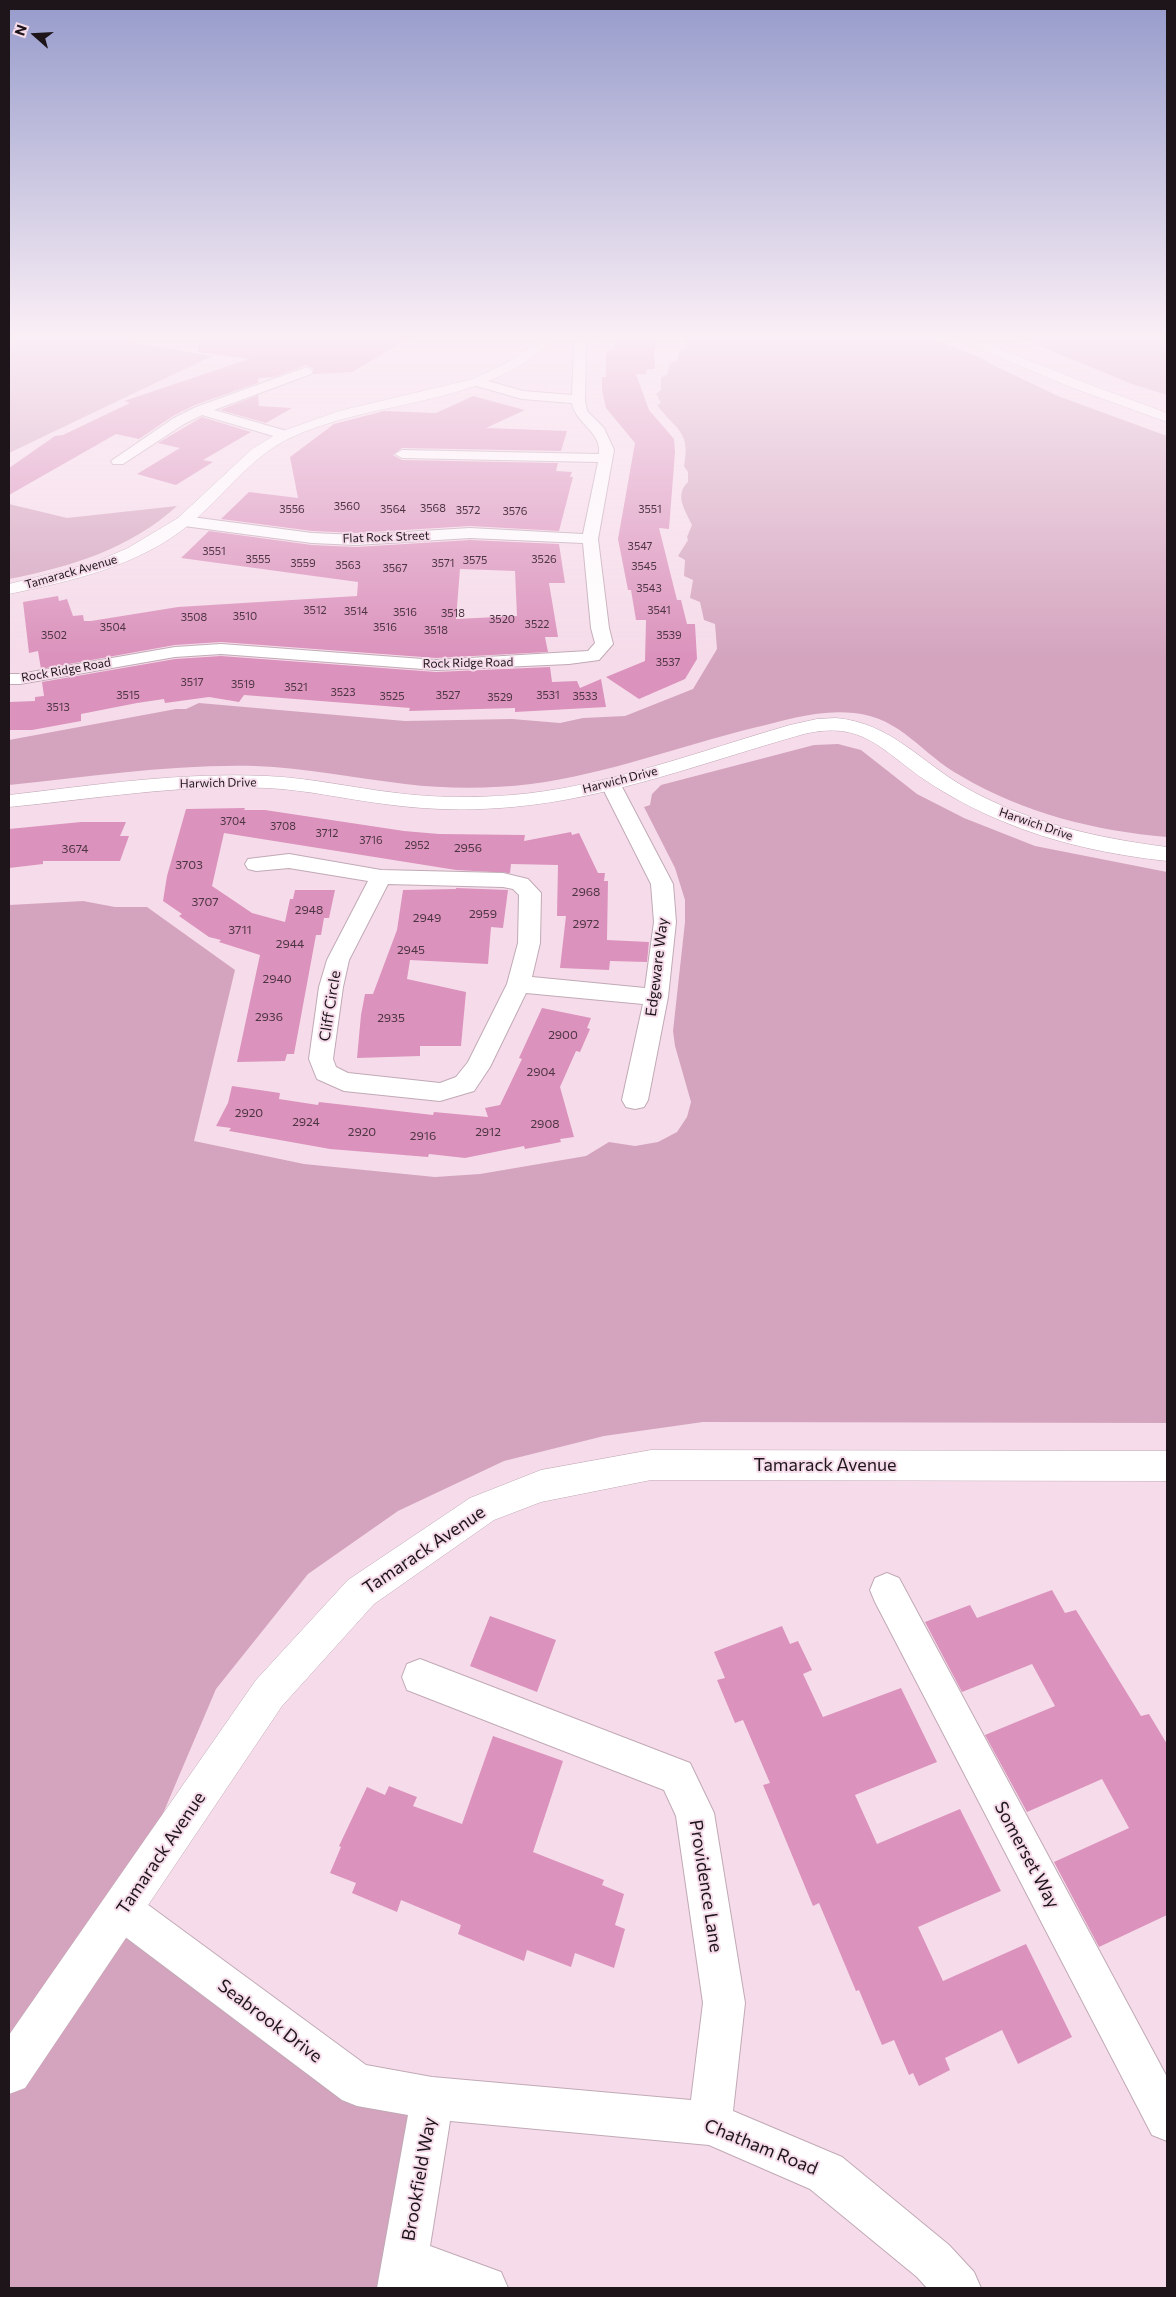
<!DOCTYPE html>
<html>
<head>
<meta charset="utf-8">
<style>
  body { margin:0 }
  #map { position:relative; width:1176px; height:2297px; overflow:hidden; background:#f6dcea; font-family:Commissioner,sans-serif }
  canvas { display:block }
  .frame { position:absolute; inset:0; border:10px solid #1e151a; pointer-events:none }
  .north { position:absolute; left:10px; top:10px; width:50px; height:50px; -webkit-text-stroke:4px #f6dcea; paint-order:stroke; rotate:289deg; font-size:14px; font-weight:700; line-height:20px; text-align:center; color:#1e151a }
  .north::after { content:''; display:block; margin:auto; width:18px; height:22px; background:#1e151a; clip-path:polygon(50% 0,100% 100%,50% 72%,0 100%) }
</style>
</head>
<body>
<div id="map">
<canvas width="1176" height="2297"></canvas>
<div class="frame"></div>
<div class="north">N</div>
</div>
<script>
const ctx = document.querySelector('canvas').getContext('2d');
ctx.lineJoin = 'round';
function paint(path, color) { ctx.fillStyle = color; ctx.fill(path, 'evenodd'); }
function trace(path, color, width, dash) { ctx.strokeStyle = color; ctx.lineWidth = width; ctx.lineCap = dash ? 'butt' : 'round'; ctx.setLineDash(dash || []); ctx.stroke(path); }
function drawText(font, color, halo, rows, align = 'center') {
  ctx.font = font + ' Commissioner,sans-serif'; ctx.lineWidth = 4; ctx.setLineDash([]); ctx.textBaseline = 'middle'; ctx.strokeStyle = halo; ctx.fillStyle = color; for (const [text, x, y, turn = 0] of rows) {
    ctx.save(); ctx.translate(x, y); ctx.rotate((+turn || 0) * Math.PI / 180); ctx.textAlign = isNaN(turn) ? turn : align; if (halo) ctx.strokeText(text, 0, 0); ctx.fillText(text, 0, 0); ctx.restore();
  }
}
const green = new Path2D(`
  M 9,338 L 129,338 L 136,343 L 212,356 L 9,453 Z
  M 684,338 L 930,338 L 977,356 L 995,366 L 1058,396 L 1167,436 L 1167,837 C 1096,831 1023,813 961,776 C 921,754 902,718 854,713 C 819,709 787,720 753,728 C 680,746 607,774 531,784 C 489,789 447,789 405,784 C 355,778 305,768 255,766 C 173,764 90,777 9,785 L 9,740 L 176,709 L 186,709 L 199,703 L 405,721 L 512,719 L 560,723 L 583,718 L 625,716 L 693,689 L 717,649 L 715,624 L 704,620 L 700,602 L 690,598 L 693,580 L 684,576 L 685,560 L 678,556 L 688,540 L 687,537 L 692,525 C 685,510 674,495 688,482 L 688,472 L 684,466 C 691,430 675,430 657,405 L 661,403 L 656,394 L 661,390 L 661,377 L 667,375 L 670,363 L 677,361 L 679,351 L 687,348 Z
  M 1020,338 L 1167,338 L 1167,395 L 1132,384 Z
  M 9,504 L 67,518 L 177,506 C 130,549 70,567 9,579 Z
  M 838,744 L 861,750 L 917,794 L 964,818 L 1035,846 L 1167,872 L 1167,1423 L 703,1422 L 604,1436 L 504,1461 L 398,1511 L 308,1574 L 216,1689 L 122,1910 L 357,2085 L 432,2098 L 400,2288 L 9,2288 L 9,905 L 83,901 L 115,907 L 147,907 L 235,970 L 194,1141 L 304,1164 L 435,1177 L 480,1174 L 586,1156 L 609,1142 L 635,1146 L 658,1142 L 677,1132 L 687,1117 L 691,1102 L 675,1046 L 673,1031 L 685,922 L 685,900 L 675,868 L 644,807 L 650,805 L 652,794 L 661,785 L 814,745 Z`);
const building = new Path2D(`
  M 199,338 L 410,338 L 352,372 L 313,374 L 314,369 L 306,365 L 275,377 L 258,378 L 258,383 L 195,405 L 173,416 L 139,439 L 116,434 L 9,495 L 9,468 L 55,436 L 63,435 L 130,403 L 124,401 L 249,359 L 198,352 Z
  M 622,338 L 654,338 L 654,341 L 657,342 L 654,354 L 655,369 L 647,369 L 646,374 L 636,374 L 649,410 L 674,439 L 675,452 L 669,529 L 659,528 L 677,600 L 681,600 L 687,624 L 695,624 L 697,659 L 685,679 L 639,699 L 606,677 L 645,661 L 646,620 L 636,620 L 631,590 L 628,590 L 618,539 L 635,443 L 606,408 L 602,391 L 602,377 L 606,377 L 606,352 L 614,349 L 616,339 L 622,340 Z
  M 258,395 L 259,406 L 292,408 L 266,423 L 220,410 Z
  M 473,396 L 525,410 L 486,428 L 567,431 L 561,451 L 402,448 L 393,455 L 402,460 L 558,463 L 556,471 L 572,472 L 570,477 L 573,477 L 559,531 L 470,526 L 356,533 L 312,531 L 221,519 L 249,492 L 298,498 L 290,457 L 334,424 L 384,411 L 436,413 Z
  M 202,417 L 251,432 L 203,460 L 213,462 L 176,485 L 137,474 L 180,448 L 158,443 Z
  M 209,531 L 312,545 L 356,547 L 470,540 L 559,544 L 565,583 L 549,583 L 558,637 L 545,637 L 548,652 L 436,658 L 221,642 L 175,645 L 41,669 L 38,651 L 29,653 L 23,602 L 58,596 L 59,601 L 67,599 L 73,616 L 83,615 L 84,621 L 91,621 L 178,607 L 357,596 L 358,582 L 181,558 ZM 460,569 L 515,571 L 517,616 L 456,619 Z
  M 221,656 L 436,672 L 550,667 L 552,682 L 577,681 L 580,688 L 601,679 L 606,707 L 515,712 L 515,708 L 409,711 L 410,708 L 244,695 L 239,702 L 209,697 L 165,703 L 164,699 L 137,703 L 81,714 L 81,721 L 32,730 L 9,730 L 9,702 L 35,701 L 35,697 L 44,696 L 42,682 L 175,659 Z
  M 245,808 L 244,810 L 265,810 L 404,831 L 439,834 L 525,835 L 524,841 L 571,832 L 572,835 L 579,833 L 598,873 L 605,873 L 604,881 L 608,881 L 607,940 L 649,942 L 647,962 L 610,961 L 609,970 L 560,968 L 566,916 L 557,916 L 558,865 L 511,864 L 510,873 L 456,870 L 224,833 L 212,886 L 252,913 L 285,922 L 290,899 L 293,899 L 295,890 L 335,890 L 329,918 L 324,918 L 321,935 L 316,935 L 294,1054 L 287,1054 L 285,1061 L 237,1062 L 260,955 L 219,942 L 221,940 L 209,937 L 179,916 L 182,914 L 163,901 L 167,876 L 186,809 Z
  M 81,822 L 126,822 L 120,836 L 129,836 L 120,861 L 43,861 L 43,864 L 9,868 L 9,829 Z
  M 456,888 L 508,890 L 503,928 L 491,927 L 488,964 L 410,960 L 407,979 L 466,992 L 461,1046 L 420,1046 L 420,1056 L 357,1058 L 361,1015 L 365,994 L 373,994 L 397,930 L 403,890 L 456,889 Z
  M 542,1008 L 591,1018 L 587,1028 L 590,1029 L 580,1052 L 576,1051 L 560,1087 L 574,1137 L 560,1139 L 561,1142 L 525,1149 L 524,1146 L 465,1158 L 429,1154 L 428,1157 L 330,1149 L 229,1131 L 231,1128 L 216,1126 L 228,1103 L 232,1086 L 280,1093 L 279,1099 L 318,1105 L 319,1102 L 433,1115 L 434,1112 L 488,1117 L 485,1108 L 500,1105 L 522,1059 L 519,1058 Z
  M 1052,1590 L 1065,1613 L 1076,1610 L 1141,1716 L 1149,1714 L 1167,1744 L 1167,1915 L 1099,1947 L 1054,1862 L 1129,1828 L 1102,1779 L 1027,1812 L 985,1735 L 1055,1706 L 1032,1664 L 962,1692 L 925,1622 L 970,1605 L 977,1618 Z
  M 490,1616 L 556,1640 L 537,1692 L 470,1666 Z
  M 782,1626 L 790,1644 L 798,1641 L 812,1670 L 803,1674 L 823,1717 L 901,1688 L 937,1762 L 855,1795 L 877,1844 L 960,1809 L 1001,1891 L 918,1927 L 943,1981 L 1026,1944 L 1072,2037 L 1018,2064 L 1002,2030 L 945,2058 L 950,2070 L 919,2086 L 913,2073 L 909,2075 L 894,2040 L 882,2045 L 859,1990 L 856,1991 L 819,1903 L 813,1906 L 763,1785 L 770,1783 L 743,1720 L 735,1723 L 717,1680 L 725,1678 L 714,1652 Z
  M 493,1736 L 563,1761 L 533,1852 L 604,1880 L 602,1885 L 624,1894 L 615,1925 L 625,1929 L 614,1968 L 575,1953 L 571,1967 L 527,1950 L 524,1961 L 458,1934 L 461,1925 L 401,1900 L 397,1912 L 352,1893 L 356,1883 L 330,1873 L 341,1847 L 339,1846 L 367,1787 L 385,1795 L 389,1786 L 417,1797 L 413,1806 L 462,1824 Z`);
const minor = new Path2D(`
  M 579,338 L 592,338 L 586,345 L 585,400 L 587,411 L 604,428 L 614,450 L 598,539 L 609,628 L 613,644 L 599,660 L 569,664 L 436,670 L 221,654 L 175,657 L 20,684 L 9,684 L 9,674 L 20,674 L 175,647 L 221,644 L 436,660 L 588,651 L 595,643 L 591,628 L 583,543 L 470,538 L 356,545 L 312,543 L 184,526 L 179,524 L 176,521 L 179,518 L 184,516 L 312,533 L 356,535 L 470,528 L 583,534 L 598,462 L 402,458 L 395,454 L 402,450 L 599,454 C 602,432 575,423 572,403 L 522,399 L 473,385 L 472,382 L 478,378 L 523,391 L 572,395 L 574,344 Z
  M 307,367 L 313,371 L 311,374 L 214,410 L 290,432 L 292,435 L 290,438 L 280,438 L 202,415 L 184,424 L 123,464 L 113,464 L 111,461 L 174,418 L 196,407 Z
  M 611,779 L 618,781 L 621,785 L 673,884 L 676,922 L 668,997 L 648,1100 L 644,1107 L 635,1109 L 626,1107 L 622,1100 L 643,1004 L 526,993 L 490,1067 L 474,1091 L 440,1101 L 344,1091 L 317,1079 L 309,1059 L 319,987 L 327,960 L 368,881 L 289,868 L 256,871 L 248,869 L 245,864 L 248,859 L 289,854 L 381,870 L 503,873 L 528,879 L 541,893 L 540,943 L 532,977 L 645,988 L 654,922 L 651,884 L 601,785 L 604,781 ZM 388,884 L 503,887 L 513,889 L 519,895 L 518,943 L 507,984 L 468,1062 L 456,1077 L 440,1083 L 348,1073 L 336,1067 L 333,1059 L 343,987 L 349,960 Z
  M 887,1573 L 899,1578 L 1167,2077 L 1167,2141 L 1152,2135 L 875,1602 L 870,1590 L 875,1578 Z
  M 420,1659 L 690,1763 L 714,1813 L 745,2003 L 733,2111 L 842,2157 L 949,2245 L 974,2272 L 981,2288 L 927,2288 L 917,2277 L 810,2189 L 709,2145 L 450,2121 L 430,2246 L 501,2272 L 508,2288 L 377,2288 L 408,2115 L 357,2106 L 342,2100 L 108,1924 L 102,1910 L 108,1896 L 122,1890 L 136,1896 L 366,2065 L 432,2077 L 691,2100 L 703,2003 L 676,1816 L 664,1790 L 407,1690 L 402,1677 L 407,1664 Z`);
const tertiary = new Path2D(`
  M 836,718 C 892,723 921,763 968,789 C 1030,823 1097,838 1167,847 L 1167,861 C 1111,855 1054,843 1002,821 C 975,810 949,796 925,780 C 881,750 863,720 804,734 C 708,761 612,798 513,807 C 470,811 426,810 384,804 C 345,799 307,790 267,788 C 180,784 95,799 9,807 L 9,795 C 95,785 180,772 267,776 C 311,778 354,788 397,793 C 435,798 474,798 512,795 C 607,787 699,751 790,725 L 817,719 Z`);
const secondary = new Path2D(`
  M 542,338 L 556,338 C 551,345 543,350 536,355 C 465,407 369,401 290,438 C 250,457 224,496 190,524 C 139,566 72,581 9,594 L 9,584 L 93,563 L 128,548 L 178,518 L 252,449 L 280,432 L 339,411 L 473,379 L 510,361 Z
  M 651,1450 L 1167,1451 L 1167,1481 L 651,1480 L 541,1502 L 494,1520 L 374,1604 L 282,1706 L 25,2088 L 9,2094 L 9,2035 L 256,1680 L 348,1580 L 470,1498 L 541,1470 Z`);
const primary = new Path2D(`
  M 958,338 L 974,338 L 1083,382 L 1167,413 L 1167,422 L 1073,388 L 960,341 Z`);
const farNumbernames = [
  ["3560",347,506],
  ["3568",433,508],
  ["3556",292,509],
  ["3564",393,509],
  ["3551",650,509],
  ["3572",468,510],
  ["3576",515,511],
  ["3547",640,546],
  ["3551",214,551],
  ["3555",258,559],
  ["3526",544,559],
  ["3575",475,560],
  ["3559",303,563],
  ["3571",443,563],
  ["3563",348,565],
  ["3545",644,566],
  ["3567",395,568],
  ["3543",649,588],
  ["3512",315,610],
  ["3541",659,610],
  ["3514",356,611],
  ["3516",405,612],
  ["3518",453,613],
  ["3510",245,616],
  ["3508",194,617],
  ["3520",502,619],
  ["3522",537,624],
  ["3504",113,627],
  ["3516",385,627],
  ["3518",436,630],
  ["3502",54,635],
  ["3539",669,635],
  ["3537",668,662],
  ["3517",192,682],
  ["3519",243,684],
  ["3521",296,687],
  ["3523",343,692],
  ["3515",128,695],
  ["3527",448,695],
  ["3531",548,695],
  ["3525",392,696],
  ["3533",585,696],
  ["3529",500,697],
  ["3513",58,707],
  ["3704",233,821],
  ["3708",283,826],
  ["3712",327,833],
  ["3716",371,840],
  ["2952",417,845]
];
const farStreetnames = [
  ["Flat Rock Street",386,537,-2],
  ["Tamarack Avenue",71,572,-16],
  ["Rock Ridge Road",468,663,-1],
  ["Rock Ridge Road",66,670,-10],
  ["Harwich Drive",620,780,-14],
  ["Harwich Drive",218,783,-1],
  ["Harwich Drive",1036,824,19]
];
const numberNames = [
  ["2956",468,848],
  ["3674",75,849],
  ["3703",189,865],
  ["2968",586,892],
  ["3707",205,902],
  ["2948",309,910],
  ["2959",483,914],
  ["2949",427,918],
  ["2972",586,924],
  ["3711",240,930],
  ["2944",290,944],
  ["2945",411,950],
  ["2940",277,979],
  ["2936",269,1017],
  ["2935",391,1018],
  ["2900",563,1035],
  ["2904",541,1072],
  ["2920",249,1113],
  ["2924",306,1122],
  ["2908",545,1124],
  ["2920",362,1132],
  ["2912",488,1132],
  ["2916",423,1136]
];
const streetNames = [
  ["Edgeware Way",657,967,-83],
  ["Cliff Circle",330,1006,-81]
];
const nearStreetnames = [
  ["Tamarack Avenue",825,1465],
  ["Tamarack Avenue",424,1550,-34],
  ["Tamarack Avenue",161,1853,-56],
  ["Somerset Way",1027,1855,62],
  ["Providence Lane",706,1886,81],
  ["Seabrook Drive",270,2021,37],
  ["Chatham Road",761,2147,22],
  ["Brookfield Way",419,2179,-80]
];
paint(green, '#d4a4be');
paint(building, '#db92bc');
trace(minor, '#c1a9b5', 2);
trace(tertiary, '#c1a9b5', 1);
trace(secondary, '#c1a9b5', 1);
trace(primary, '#c1a9b5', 1);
paint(minor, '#fff');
paint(tertiary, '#fff');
paint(secondary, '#fff');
paint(primary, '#fff');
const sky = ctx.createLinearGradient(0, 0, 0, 659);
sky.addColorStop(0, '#969bcb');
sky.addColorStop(0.51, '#fbeff6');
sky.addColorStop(1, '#fbeff600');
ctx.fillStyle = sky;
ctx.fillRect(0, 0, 1176, 659);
drawText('11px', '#4d3442', null, farNumbernames);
drawText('12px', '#1e151a', '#f6dcea', farStreetnames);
drawText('12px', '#4d3442', null, numberNames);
drawText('15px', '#1e151a', '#f6dcea', streetNames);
drawText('18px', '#1e151a', '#f6dcea', nearStreetnames);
</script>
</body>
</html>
